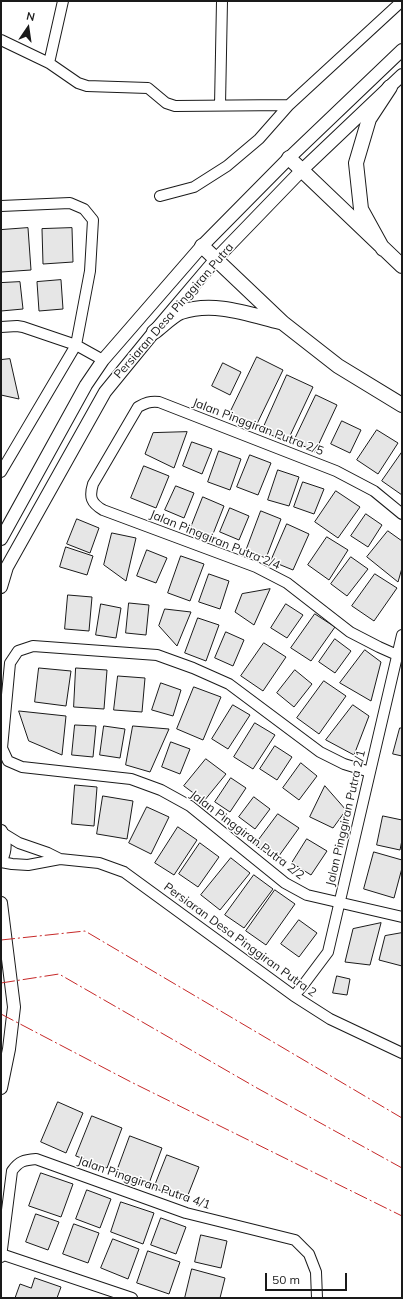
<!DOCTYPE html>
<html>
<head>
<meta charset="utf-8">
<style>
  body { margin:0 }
  #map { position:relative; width:403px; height:1299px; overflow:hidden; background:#fff; font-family:Mulish,sans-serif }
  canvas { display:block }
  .frame { position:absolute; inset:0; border:2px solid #1a1a1a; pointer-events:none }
  .north { position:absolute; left:8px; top:8px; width:40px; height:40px; -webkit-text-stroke:3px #fff; paint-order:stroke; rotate:13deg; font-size:11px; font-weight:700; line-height:16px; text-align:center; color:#1a1a1a }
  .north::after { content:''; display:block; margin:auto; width:14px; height:18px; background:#1a1a1a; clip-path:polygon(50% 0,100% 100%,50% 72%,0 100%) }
  .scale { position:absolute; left:265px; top:1273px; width:82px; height:18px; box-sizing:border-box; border:2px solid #1a1a1a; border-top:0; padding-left:5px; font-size:12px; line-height:14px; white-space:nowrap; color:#1a1a1a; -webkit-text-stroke:3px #fff; paint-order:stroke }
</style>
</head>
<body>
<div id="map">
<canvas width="403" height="1299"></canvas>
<div class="frame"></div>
<div class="north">N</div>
<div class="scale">50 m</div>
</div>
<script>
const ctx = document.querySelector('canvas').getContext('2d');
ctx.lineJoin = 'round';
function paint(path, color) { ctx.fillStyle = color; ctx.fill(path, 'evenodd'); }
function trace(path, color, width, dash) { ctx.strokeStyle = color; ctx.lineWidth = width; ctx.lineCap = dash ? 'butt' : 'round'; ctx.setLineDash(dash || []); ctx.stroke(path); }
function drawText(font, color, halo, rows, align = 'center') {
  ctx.font = font + ' Mulish,sans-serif'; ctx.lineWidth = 3; ctx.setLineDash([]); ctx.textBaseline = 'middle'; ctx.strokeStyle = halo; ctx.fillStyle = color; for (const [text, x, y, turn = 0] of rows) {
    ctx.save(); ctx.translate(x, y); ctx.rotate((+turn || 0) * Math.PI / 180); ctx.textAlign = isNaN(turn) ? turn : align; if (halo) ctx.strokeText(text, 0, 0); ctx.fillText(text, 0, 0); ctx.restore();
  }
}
const building = new Path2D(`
  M 28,228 L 31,270 L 1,272 L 1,230 Z
  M 72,228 L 73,262 L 43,264 L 42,229 Z
  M 61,280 L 63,309 L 39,311 L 37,282 Z
  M 20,282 L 23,309 L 1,311 L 1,283 Z
  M 257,357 L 283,370 L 255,428 L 229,415 Z
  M 10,359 L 19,399 L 1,395 L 1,360 Z
  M 223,363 L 241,372 L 230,395 L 212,386 Z
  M 287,375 L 313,387 L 287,442 L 262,431 Z
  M 316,395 L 337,405 L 315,452 L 294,441 Z
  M 342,421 L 361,430 L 350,453 L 331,444 Z
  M 377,430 L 398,443 L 378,474 L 357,460 Z
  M 187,432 L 174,468 L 145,454 L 153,433 Z
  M 192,442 L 212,449 L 202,474 L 183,466 Z
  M 219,451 L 241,459 L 230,490 L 208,482 Z
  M 402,452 L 402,495 L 382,481 Z
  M 250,455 L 271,463 L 258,495 L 237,487 Z
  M 144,466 L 169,476 L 156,508 L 131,498 Z
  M 278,470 L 299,477 L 289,506 L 268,500 Z
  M 303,482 L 324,489 L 314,514 L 294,507 Z
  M 176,486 L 194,493 L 184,518 L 165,510 Z
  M 336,491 L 360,507 L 338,538 L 315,522 Z
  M 203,497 L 224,506 L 211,539 L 190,530 Z
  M 230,508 L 249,516 L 239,540 L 220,532 Z
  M 261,511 L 281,519 L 266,558 L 246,551 Z
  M 366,514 L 382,525 L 368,547 L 351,536 Z
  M 77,519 L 99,528 L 90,553 L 67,544 Z
  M 287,524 L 309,534 L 293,570 L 271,561 Z
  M 388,531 L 402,541 L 402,568 L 398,582 L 367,557 Z
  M 112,533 L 136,538 L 126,581 L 104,565 Z
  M 327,537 L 348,550 L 329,580 L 308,565 Z
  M 66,547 L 93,556 L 87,575 L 60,567 Z
  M 147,550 L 167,558 L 156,583 L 137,576 Z
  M 181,556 L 204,564 L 190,601 L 168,593 Z
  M 351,557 L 368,569 L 347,596 L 331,584 Z
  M 209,574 L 229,581 L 220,609 L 199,602 Z
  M 375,574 L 397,588 L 374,621 L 352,606 Z
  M 270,589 L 254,625 L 235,612 L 242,594 Z
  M 68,595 L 92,597 L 89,631 L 65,629 Z
  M 129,603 L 149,605 L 146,635 L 126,633 Z
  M 101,604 L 121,608 L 116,638 L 96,635 Z
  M 286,604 L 303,615 L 287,638 L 271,628 Z
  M 165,609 L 191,612 L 177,646 L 159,626 Z
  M 315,614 L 335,627 L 311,661 L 291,648 Z
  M 198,618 L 219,625 L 206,661 L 185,653 Z
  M 226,632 L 244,640 L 233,666 L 215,658 Z
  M 335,639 L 351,651 L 335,673 L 319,662 Z
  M 264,643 L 286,657 L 263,691 L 241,676 Z
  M 365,650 L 381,662 L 371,701 L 340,683 Z
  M 39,668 L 71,671 L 66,706 L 35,702 Z
  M 76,668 L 107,670 L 104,709 L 74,707 Z
  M 295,670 L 312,684 L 294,707 L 277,693 Z
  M 118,676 L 145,678 L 142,712 L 114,710 Z
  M 324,681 L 346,696 L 319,734 L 297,718 Z
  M 161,683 L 181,690 L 173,716 L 152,710 Z
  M 194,687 L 221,697 L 203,740 L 177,729 Z
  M 233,705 L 250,715 L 228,749 L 212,739 Z
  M 353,705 L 369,716 L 354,755 L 326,740 Z
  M 19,711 L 66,716 L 62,755 L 29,741 Z
  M 255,723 L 275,735 L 253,769 L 234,757 Z
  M 75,725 L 96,726 L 93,757 L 72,755 Z
  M 104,726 L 125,729 L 120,758 L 100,755 Z
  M 133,726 L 169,729 L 150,772 L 126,765 Z
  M 400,728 L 402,728 L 402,756 L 393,754 Z
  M 171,742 L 190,749 L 180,774 L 162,767 Z
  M 275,746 L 292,757 L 277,780 L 260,769 Z
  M 206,759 L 226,774 L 204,801 L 184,786 Z
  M 301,763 L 317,776 L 299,800 L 283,788 Z
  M 231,778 L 246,788 L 230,812 L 215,802 Z
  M 75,785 L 97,787 L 94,826 L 72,824 Z
  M 325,786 L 346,810 L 333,828 L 310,817 Z
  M 103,796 L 133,801 L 127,839 L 97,834 Z
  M 254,797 L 270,809 L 255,829 L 239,817 Z
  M 147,807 L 169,817 L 151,854 L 129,843 Z
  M 278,814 L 299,828 L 276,860 L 255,845 Z
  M 383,816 L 402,820 L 402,840 L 400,850 L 377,845 Z
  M 178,827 L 197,840 L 174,875 L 155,863 Z
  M 307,839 L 327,851 L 311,875 L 292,863 Z
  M 200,843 L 219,857 L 198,887 L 179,874 Z
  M 374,852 L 402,860 L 402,868 L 394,898 L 364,889 Z
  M 231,858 L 250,873 L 220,910 L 201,895 Z
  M 254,875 L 273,889 L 244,928 L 225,915 Z
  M 275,890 L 295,904 L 266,945 L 246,931 Z
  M 299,920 L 317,933 L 299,957 L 281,944 Z
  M 381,923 L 370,965 L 345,962 L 353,929 Z
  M 402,933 L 402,966 L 379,960 L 385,936 Z
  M 337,976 L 350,979 L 347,995 L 333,993 Z
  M 58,1102 L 83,1113 L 66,1153 L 41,1142 Z
  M 92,1116 L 122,1128 L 107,1168 L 76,1156 Z
  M 130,1136 L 162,1148 L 148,1186 L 116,1174 Z
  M 167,1155 L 199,1167 L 186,1200 L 154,1188 Z
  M 41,1173 L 73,1184 L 61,1217 L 29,1206 Z
  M 87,1190 L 111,1199 L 100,1228 L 76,1219 Z
  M 121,1202 L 154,1213 L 143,1244 L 111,1232 Z
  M 36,1214 L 59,1222 L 48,1250 L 26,1242 Z
  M 161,1218 L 186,1227 L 176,1254 L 151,1245 Z
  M 74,1224 L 99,1233 L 88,1263 L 63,1254 Z
  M 201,1235 L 227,1241 L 221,1268 L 195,1262 Z
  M 113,1239 L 139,1249 L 128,1279 L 101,1268 Z
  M 148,1251 L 180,1262 L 169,1294 L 137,1283 Z
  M 192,1269 L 225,1278 L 220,1298 L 185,1298 Z
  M 35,1278 L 61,1287 L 57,1298 L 15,1298 L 20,1284 L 31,1288 Z`);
const minor = new Path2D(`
  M 1,40 L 49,63 L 78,83 L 87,86 L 148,88 L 166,103 L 175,106 L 289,105
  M 49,63 L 63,1
  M 220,105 L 222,1
  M 160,196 L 194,187 L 227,166 L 259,139 L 289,105 L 402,1
  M 1,206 L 70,203 L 84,209 L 93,220 L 90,271 L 76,345 L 1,472
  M 1,327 L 17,326 L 23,327 L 76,345 L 103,360
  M 397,655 L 379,647 L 350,632 L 287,583 L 256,567 L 103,510 C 91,503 89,497 93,484 L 138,407 C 145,403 150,401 159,402 L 336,471 L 374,491 L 402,514
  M 370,772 L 344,764 L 320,752 L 229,684 L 193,668 L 157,655 L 33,646 L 18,651 L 10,663 L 2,748 L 8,761 L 22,767 L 131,779 L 161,790 L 190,806 L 285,883 L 307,895 L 402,917
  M 1,832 L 19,843 L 48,853 L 60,859
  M 1,862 L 12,864 L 28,865 L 60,859 L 99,863 L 124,872 L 294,996 L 330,1019 L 402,1053
  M 294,996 L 304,984 L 328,952 L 402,635
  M 1,1254 L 132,1298
  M 1,1257 L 12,1171 C 19,1161 24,1160 36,1159 L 186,1213 L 295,1240 L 309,1254 L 316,1272 L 317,1298`);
const tertiary = new Path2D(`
  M 1,539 L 86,385 L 103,360 L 202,246 L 289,158 L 402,50
  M 1,587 L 7,567 L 105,392 L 154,332 L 216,259 L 302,170 L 402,75
  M 1,831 C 6,841 6,850 1,860
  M 1,903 L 14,1007 L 9,1049 L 1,1088`);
const secondary = new Path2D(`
  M 289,158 L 402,266
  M 202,246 L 283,323 L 338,366 L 402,405
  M 383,249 L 361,209 L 356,163 L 369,119 L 390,87
  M 154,332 C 161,327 173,315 181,312 C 214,301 248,314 280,322`);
const power = new Path2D(`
  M 1,940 L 85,931 L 402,1118
  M 1,983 L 59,974 L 257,1088 L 402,1168
  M 1,1014 L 131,1082 L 402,1216`);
const streetNames = [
  ["Persiaran Desa Pinggiran Putra",174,311,-49],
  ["Jalan Pinggiran Putra 2/5",258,427,21],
  ["Jalan Pinggiran Putra 2/4",215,540,22],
  ["Jalan Pinggiran Putra 2/1",346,818,-77],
  ["Jalan Pinggiran Putra 2/2",247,835,37],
  ["Persiaran Desa Pinggiran Putra 2",240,940,36],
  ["Jalan Pinggiran Putra 4/1",144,1183,19]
];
paint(building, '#e6e6e6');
trace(building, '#1a1a1a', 1);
trace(minor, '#1a1a1a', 12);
trace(tertiary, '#1a1a1a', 14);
trace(secondary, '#1a1a1a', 16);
trace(minor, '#fff', 10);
trace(tertiary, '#fff', 12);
trace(secondary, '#fff', 14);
trace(power, '#c62828', 1, [14, 3, 2, 3]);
drawText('12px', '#1a1a1a', '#fff', streetNames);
</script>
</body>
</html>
